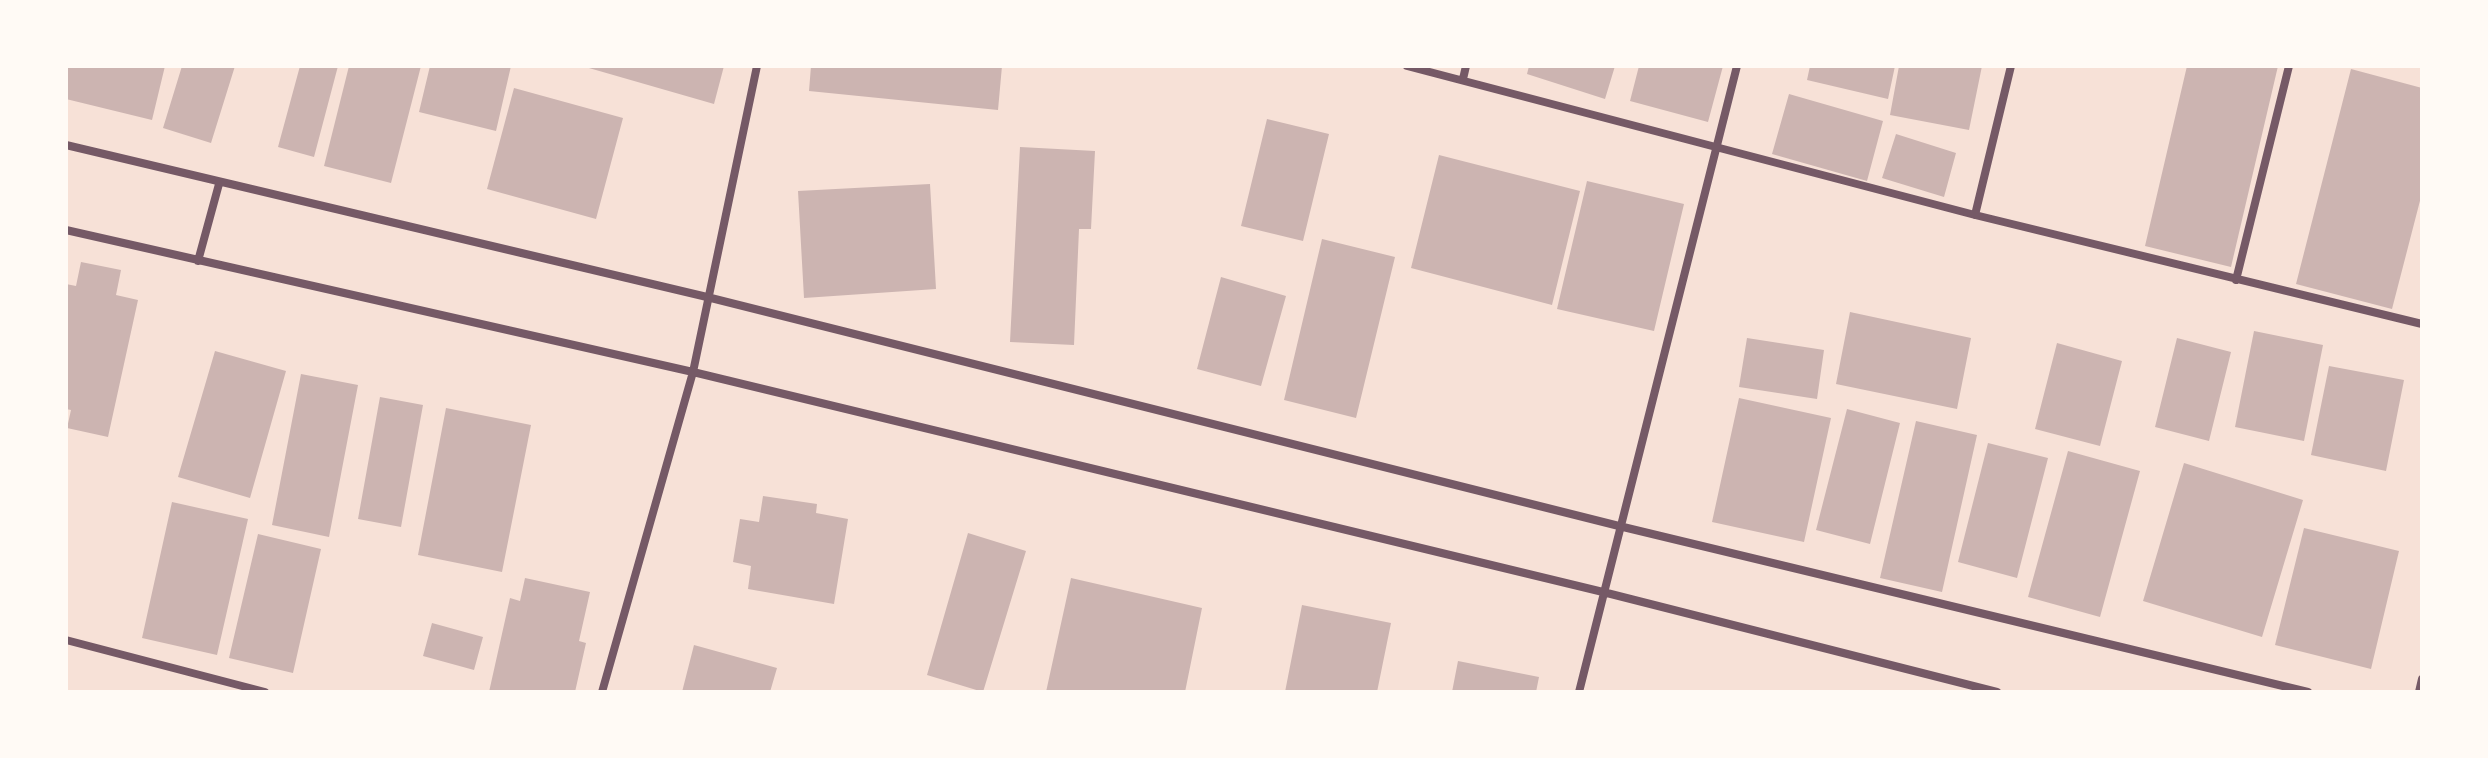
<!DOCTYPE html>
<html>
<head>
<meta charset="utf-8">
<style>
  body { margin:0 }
  #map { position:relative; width:2488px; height:758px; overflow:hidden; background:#f7e1d7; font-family:"Archivo Narrow",sans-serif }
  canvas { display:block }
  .frame { position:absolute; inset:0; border:68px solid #fffaf5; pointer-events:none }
</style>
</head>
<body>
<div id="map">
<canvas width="2488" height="758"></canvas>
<div class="frame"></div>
</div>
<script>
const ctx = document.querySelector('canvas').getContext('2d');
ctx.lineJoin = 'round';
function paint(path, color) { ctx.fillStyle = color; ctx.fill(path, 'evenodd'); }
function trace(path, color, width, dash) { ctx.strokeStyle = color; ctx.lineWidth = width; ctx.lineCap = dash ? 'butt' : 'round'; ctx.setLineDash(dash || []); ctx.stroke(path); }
const building = new Path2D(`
  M 66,66 L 165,66 L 152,120 L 66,99 Z
  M 182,66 L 235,66 L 211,143 L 163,128 Z
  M 300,66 L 338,66 L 314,157 L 278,147 Z
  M 349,66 L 421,66 L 391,183 L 324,166 Z
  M 430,66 L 511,66 L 496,131 L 419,112 Z
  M 582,66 L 724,66 L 714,104 Z
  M 811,66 L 1002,66 L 998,110 L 809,91 Z
  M 1529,66 L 1615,66 L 1605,99 L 1527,74 Z
  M 1639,66 L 1723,66 L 1708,122 L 1630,101 Z
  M 1810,66 L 1895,66 L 1888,99 L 1807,80 Z
  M 1899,66 L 1982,66 L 1969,130 L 1890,115 Z
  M 2187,66 L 2278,66 L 2231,267 L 2145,246 Z
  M 2351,69 L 2422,88 L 2422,193 L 2392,309 L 2296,284 Z
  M 514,88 L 623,118 L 596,219 L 487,189 Z
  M 1789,94 L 1883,121 L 1867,181 L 1772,154 Z
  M 1267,119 L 1329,134 L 1303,241 L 1241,226 Z
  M 1896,134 L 1956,153 L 1944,197 L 1882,178 Z
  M 1020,147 L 1095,151 L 1091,229 L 1079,229 L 1074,345 L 1010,342 Z
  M 1439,155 L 1580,191 L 1552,305 L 1411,268 Z
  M 1587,181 L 1684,204 L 1654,331 L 1557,309 Z
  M 930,184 L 936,289 L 804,298 L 798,191 Z
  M 1322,239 L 1395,257 L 1356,418 L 1284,400 Z
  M 81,262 L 121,270 L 116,295 L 138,300 L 108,437 L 67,428 L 71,410 L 66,409 L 66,284 L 76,286 Z
  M 1221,277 L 1286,296 L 1261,386 L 1197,369 Z
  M 1850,312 L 1971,338 L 1957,409 L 1836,384 Z
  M 2254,331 L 2323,345 L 2304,441 L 2235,427 Z
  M 1747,338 L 1824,350 L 1817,399 L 1739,387 Z
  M 2177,338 L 2231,352 L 2209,441 L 2155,427 Z
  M 2057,343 L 2122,361 L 2100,446 L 2035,429 Z
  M 215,351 L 286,371 L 250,498 L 178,477 Z
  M 2329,366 L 2404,380 L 2386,471 L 2311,455 Z
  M 301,374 L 358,385 L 329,537 L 272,525 Z
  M 380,397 L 423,405 L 401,527 L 358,519 Z
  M 1739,398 L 1831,418 L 1804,542 L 1712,522 Z
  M 446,408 L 531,425 L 502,572 L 418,555 Z
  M 1847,409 L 1900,423 L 1870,544 L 1816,530 Z
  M 1916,421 L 1977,435 L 1942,592 L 1880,578 Z
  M 1988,443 L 2048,458 L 2017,578 L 1958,562 Z
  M 2068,451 L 2140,471 L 2100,617 L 2028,597 Z
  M 2184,463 L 2303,500 L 2262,637 L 2143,601 Z
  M 763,496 L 817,504 L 816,513 L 848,519 L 834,604 L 748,589 L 751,566 L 733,562 L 740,519 L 759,522 Z
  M 172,502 L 248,519 L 217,655 L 142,638 Z
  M 2304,528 L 2399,551 L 2371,669 L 2275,645 Z
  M 968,533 L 1026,551 L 983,692 L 927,675 Z
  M 258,534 L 321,549 L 293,673 L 229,658 Z
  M 525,578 L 590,592 L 579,641 L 586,643 L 575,692 L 489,692 L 510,598 L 520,601 Z
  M 1071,578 L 1202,608 L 1185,692 L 1046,692 Z
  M 1302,605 L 1391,623 L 1377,692 L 1285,692 Z
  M 432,623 L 483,637 L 474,670 L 423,656 Z
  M 694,645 L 777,668 L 770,692 L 682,692 Z
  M 1458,661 L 1539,677 L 1536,692 L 1452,692 Z`);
const minor = new Path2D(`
  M 1407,66 L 1975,215 L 2422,324
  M 1463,79 L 1466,66
  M 66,145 L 707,297 L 1619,526 L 2308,692
  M 1975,215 L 2011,66
  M 66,230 L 693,372 L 1603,592 L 1997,692
  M 198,261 L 219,184
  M 2236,280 L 2289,66
  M 66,640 L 265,692
  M 602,692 L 693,372 L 757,66
  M 1579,692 L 1737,66
  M 2419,692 L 2422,679`);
paint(building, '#ccb4b1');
trace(minor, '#755966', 8);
</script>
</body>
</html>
